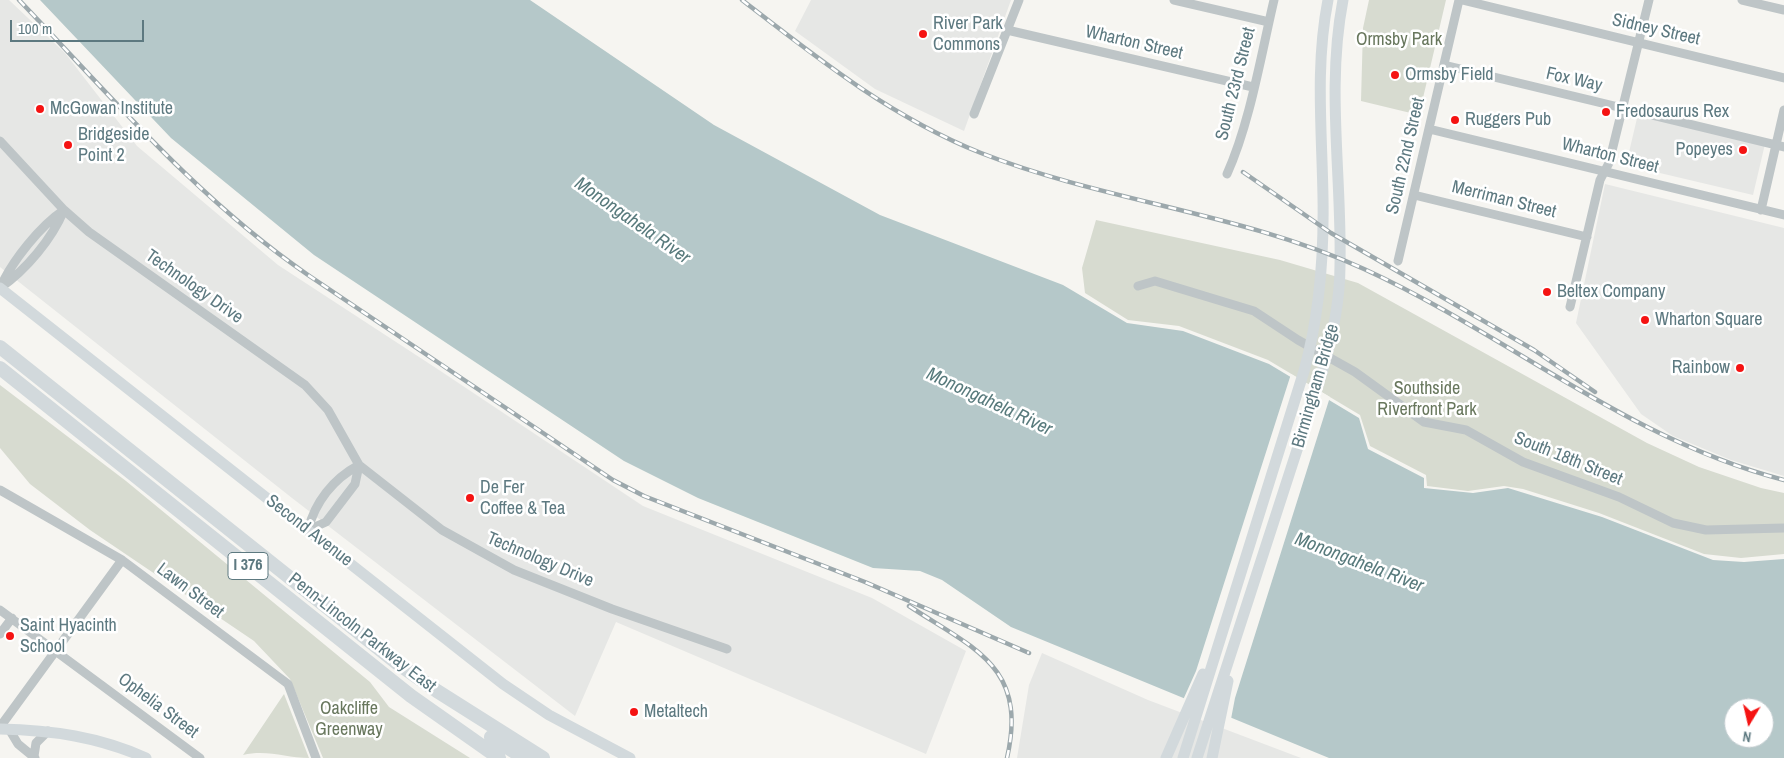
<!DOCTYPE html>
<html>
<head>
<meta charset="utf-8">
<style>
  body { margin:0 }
  #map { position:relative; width:1784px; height:758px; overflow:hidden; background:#f6f5f1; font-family:"Archivo Narrow",sans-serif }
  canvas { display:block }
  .north { position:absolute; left:1724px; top:698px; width:50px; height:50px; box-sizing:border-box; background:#fff; border:1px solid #bec9cc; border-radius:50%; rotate:189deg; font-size:14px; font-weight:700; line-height:20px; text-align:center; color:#5d7980 }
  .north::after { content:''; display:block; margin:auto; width:18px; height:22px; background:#f51312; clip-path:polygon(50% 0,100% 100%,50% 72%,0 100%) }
  .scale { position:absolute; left:10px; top:20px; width:134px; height:22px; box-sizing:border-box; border:2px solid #5d7980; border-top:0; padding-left:6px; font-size:15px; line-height:18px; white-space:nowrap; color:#5d7980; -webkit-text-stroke:4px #fff; paint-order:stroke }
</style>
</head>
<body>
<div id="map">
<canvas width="1784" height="758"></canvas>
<div class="north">N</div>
<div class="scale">100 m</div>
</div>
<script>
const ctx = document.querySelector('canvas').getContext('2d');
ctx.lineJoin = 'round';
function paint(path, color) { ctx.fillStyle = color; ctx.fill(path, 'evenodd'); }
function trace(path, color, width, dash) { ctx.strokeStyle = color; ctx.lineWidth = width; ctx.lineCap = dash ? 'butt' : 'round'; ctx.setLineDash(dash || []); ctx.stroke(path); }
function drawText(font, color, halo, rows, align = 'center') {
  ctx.font = font + ' "Archivo Narrow",sans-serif'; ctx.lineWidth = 5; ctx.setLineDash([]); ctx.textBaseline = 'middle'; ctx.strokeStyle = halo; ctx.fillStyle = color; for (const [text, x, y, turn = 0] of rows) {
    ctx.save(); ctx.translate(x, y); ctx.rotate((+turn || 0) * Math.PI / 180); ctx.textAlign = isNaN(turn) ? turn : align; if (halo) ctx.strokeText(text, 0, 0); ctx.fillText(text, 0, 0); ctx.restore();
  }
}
const built = new Path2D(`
  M 0,0 L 9,0 L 65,53 L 137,146 L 278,265 L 439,370 L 643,506 L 872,598 L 966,651 L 926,754 L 616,622 L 575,716 L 292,498 L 0,267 Z
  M 811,0 L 1011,0 L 964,131 L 875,89 L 795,31 Z
  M 1638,114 L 1765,144 L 1753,195 L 1626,165 Z
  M 1605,184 L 1784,228 L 1784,476 L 1731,460 L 1673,436 L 1641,414 L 1576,323 Z
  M 1042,653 L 1148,700 L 1301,758 L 1017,758 L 1029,685 Z`);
const green = new Path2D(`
  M 1369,0 L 1446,0 L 1419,115 L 1361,101 L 1363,28 Z
  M 1096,220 L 1280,260 L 1358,283 L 1647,443 L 1699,467 L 1761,488 L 1784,493 L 1784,554 L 1741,558 L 1704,554 L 1599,513 L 1523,489 L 1504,486 L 1468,491 L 1427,486 L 1426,475 L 1370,446 L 1360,415 L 1268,360 L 1179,326 L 1128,320 L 1085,293 L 1082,268 Z
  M 0,385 L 126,481 L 370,682 L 389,707 L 470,758 L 323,758 L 290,679 L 254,641 L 90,530 L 30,484 L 0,448 Z
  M 284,694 L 309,758 C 286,758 267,749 243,755 Z`);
const water = new Path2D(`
  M 40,0 L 530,0 L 714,125 L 880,215 L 1063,285 L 1127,323 L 1183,331 L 1269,364 L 1359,418 L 1368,449 L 1424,478 L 1424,488 L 1473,493 L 1508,488 L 1602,517 L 1713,560 L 1744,562 L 1784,559 L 1784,758 L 1329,758 L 1011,627 L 942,580 L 920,571 L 873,568 L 698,498 L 624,461 L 314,255 L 171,138 ZM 1734,708 L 1764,708 L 1764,738 L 1734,738 Z`);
const pier = new Path2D(`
  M 1291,374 L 1330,397 L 1235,698 L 1231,719 L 1183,700 L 1196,671 Z`);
const minor = new Path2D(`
  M 1174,0 L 1269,22
  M 1462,0 L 1784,78
  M 1742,0 L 1784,10
  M 1007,30 L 1253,87
  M 1444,65 L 1784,147
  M 974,114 L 1019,0
  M 1429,129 L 1784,215
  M 0,141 L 64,210 L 89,232 L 305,385 L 328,410 L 359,465 L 442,530 L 514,570 L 612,609 L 727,649
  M 1227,174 C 1250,123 1261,55 1274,0
  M 1414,195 L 1587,237
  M 1761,210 L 1784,110
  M 1398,261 L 1459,0
  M 1138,286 L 1155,281 L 1254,311 L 1298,340 L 1355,372 L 1424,422 L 1466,430 L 1523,462 L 1619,497 L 1673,523 L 1706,530 L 1784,528
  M 0,288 C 12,261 40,226 64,210
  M 0,288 C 26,270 52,239 64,210
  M 1570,307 L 1600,180 L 1609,163 L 1649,0
  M 0,490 L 122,560 L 288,684 L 316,758
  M 308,530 L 326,522 L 355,484 L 359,465
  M 308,530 C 315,502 333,479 359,465
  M 0,610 L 200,758
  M 0,634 L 12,618
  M 0,727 L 122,560
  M 9,729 L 18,744 L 35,758
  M 34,756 L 36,743 L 48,731`);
const major = new Path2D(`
  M 0,288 L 503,684 L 549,715 L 630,758
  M 0,729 C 52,730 99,737 146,758
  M 1166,758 L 1203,674
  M 1183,758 L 1304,371 C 1320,314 1324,257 1323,198 C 1322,131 1315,66 1328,0
  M 1197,758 L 1321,376 C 1332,340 1340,303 1340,265 C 1342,176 1326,88 1343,0
  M 1212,758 L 1228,681`);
const highway = new Path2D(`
  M 0,347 L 397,663 L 437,691 L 543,758
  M 0,368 L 411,696 L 499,758
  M 491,737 L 524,758`);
const rail = new Path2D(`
  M 19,0 C 111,96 197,199 308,275 L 613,480 L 644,496 L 865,582 L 1029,653
  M 742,0 C 817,58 891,117 981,153 C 1106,202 1242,213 1364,269 C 1508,335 1628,440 1784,480
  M 1243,172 L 1331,233 L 1534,350 L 1595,392
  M 909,606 C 974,649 1028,666 1007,758`);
const markers = [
  [923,34,5,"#f51312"],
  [1395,75,5,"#f51312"],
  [40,109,5,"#f51312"],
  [1606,112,5,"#f51312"],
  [1455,120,5,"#f51312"],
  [68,145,5,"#f51312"],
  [1743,150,5,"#f51312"],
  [1547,292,5,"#f51312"],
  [1645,320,5,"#f51312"],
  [1740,368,5,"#f51312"],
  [470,498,5,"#f51312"],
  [10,636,5,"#f51312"],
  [634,712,5,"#f51312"]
];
const shields = [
  [248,566,40]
];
const shieldNames = [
  ["I 376",248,566]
];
const poiNames = [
  ["River Park",933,24],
  ["Commons",933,45],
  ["Ormsby Field",1405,75],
  ["McGowan Institute",50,109],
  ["Fredosaurus Rex",1616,112],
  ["Ruggers Pub",1465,120],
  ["Bridgeside",78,135],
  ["Point 2",78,156],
  ["Popeyes",1733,150,"right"],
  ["Beltex Company",1557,292],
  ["Wharton Square",1655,320],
  ["Rainbow",1730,368,"right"],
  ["De Fer",480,488],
  ["Coffee & Tea",480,509],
  ["Saint Hyacinth",20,626],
  ["School",20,647],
  ["Metaltech",644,712]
];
const streetNames = [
  ["Sidney Street",1656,30,13],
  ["Wharton Street",1134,43,13],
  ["Fox Way",1574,80,13],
  ["South 23rd Street",1236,84,-76],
  ["South 22nd Street",1406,156,-77],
  ["Wharton Street",1610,156,14],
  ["Merriman Street",1504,200,14],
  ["Technology Drive",194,287,35],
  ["Birmingham Bridge",1316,386,-74],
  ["South 18th Street",1568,459,22],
  ["Second Avenue",309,531,38],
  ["Technology Drive",540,560,23],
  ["Lawn Street",190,591,37],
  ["Penn-Lincoln Parkway East",362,633,38],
  ["Ophelia Street",158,706,37]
];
const parkNames = [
  ["Ormsby Park",1399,40],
  ["Southside",1427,389],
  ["Riverfront Park",1427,410],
  ["Oakcliffe",349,709],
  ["Greenway",349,730]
];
const waterNames = [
  ["Monongahela River",632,221,35],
  ["Monongahela River",989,402,25],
  ["Monongahela River",1359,563,21]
];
paint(built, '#e6e7e5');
paint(green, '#d7dbd0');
paint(water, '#b5c8c9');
paint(pier, '#f6f5f1');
trace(minor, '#bec5c7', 9);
trace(major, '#d2d9dc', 11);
trace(highway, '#d2d9dc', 14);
trace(rail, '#9ca8ac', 4.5);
trace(rail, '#fff', 2.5, [8]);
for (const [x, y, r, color] of markers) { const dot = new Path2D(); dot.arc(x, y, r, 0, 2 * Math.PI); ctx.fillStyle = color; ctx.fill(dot); trace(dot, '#fff', 2); }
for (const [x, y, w] of shields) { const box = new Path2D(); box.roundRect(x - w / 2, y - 13.5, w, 27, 4); ctx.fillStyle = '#fff'; ctx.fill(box); trace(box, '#5d7980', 1); }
drawText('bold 16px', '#5d7980', null, shieldNames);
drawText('18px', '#5d7980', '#fff', poiNames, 'left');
drawText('18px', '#5d7980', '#fff', streetNames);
drawText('18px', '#68775d', '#fff', parkNames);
drawText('italic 19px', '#587a7c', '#fff', waterNames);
</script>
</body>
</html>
